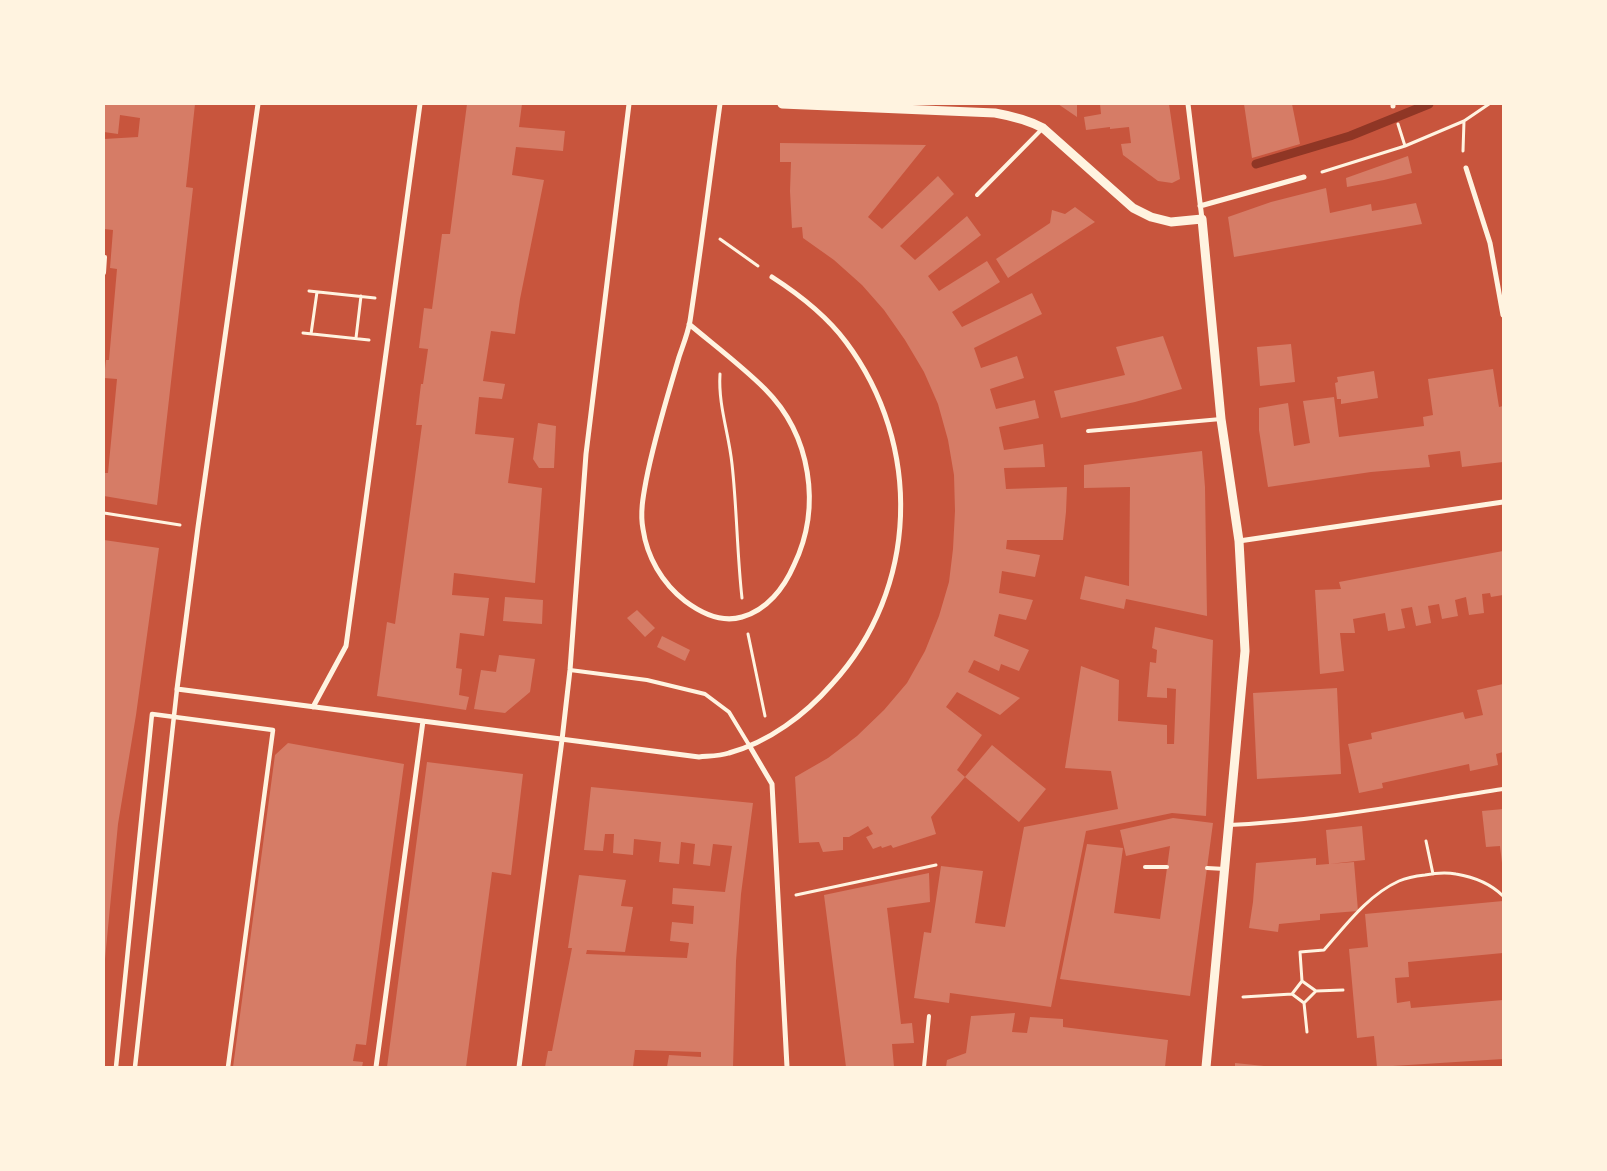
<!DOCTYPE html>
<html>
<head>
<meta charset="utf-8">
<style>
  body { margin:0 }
  #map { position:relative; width:1607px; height:1171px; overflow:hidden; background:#c8553d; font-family:Lora,serif }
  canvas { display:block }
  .frame { position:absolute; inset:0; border:105px solid #fff3e0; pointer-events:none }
</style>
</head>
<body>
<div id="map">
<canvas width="1607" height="1171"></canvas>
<div class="frame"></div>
</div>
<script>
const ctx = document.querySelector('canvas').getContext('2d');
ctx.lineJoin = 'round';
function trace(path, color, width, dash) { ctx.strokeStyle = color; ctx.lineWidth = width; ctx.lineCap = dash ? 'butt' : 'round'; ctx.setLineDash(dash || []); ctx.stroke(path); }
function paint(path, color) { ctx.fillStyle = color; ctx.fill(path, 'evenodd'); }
const stream = new Path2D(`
  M 1256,164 L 1350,136 L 1429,104`);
const building = new Path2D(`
  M 104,104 L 195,104 L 186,187 L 193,188 L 157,505 L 104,496 L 104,473 L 108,473 L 117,379 L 104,378 L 106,360 L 109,360 L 117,269 L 110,268 L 113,230 L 104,229 L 104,139 L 138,137 L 140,118 L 120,115 L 118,134 L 104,132 Z
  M 467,104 L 522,104 L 519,127 L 565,131 L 563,151 L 516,147 L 512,175 L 544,180 L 520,299 L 515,334 L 491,331 L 483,381 L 505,384 L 502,399 L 479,397 L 475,434 L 514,438 L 508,483 L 542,488 L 535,583 L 454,573 L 452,595 L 489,598 L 484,636 L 460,633 L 456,668 L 462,669 L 459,695 L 469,697 L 466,710 L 377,696 L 387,622 L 395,624 L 422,425 L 416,425 L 421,384 L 423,384 L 428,349 L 419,348 L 424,308 L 432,309 L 442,234 L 450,234 Z
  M 1058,104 L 1077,104 L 1077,117 Z
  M 1100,104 L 1169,104 L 1180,179 L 1172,183 L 1158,181 L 1123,155 L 1121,144 L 1131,143 L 1129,127 L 1110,129 L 1110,127 L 1086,130 L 1084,117 L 1101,114 Z
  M 1244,104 L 1292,104 L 1300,144 L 1252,158 Z
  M 780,143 L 926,145 L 868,217 L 882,229 L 938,176 L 954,194 L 900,246 L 915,260 L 967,216 L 981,235 L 928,276 L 939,291 L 987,261 L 1000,282 L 952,312 L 962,327 L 1032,293 L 1042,314 L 974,348 L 981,368 L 1017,356 L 1024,378 L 990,389 L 996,409 L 1035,400 L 1039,418 L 999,427 L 1004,450 L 1043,444 L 1045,467 L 1004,468 L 1006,489 L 1067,487 L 1066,512 L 1063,540 L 1007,540 L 1006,549 L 1040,555 L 1035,577 L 1002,571 L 999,593 L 1033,600 L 1026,620 L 999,614 L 994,636 L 1029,650 L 1019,671 L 1001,664 L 999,671 L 974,660 L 968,672 L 1020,698 L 1000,715 L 957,692 L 946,707 L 982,735 L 957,770 L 965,777 L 931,817 L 936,834 L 893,848 L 891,845 L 882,848 L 881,846 L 873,849 L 866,837 L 873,834 L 868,826 L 849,837 L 843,837 L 843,850 L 823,852 L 819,842 L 799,843 L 795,777 L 828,758 L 857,736 L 884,710 L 907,683 L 925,651 L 939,616 L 949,582 L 953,549 L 955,511 L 954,475 L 948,440 L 938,404 L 924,372 L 905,340 L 884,310 L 862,285 L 834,260 L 803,238 L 802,227 L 792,228 L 790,191 L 791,162 L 780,162 Z
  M 1408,156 L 1412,173 L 1384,180 L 1347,187 L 1346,178 Z
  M 1326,188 L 1330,213 L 1371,204 L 1372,211 L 1416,203 L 1422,224 L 1234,257 L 1228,217 L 1271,202 Z
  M 1075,207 L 1095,222 L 1008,278 L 996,259 L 1050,223 L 1052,210 L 1065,214 Z
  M 1163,336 L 1182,389 L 1135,402 L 1061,418 L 1054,391 L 1125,375 L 1116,347 Z
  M 1291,344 L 1295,382 L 1260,386 L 1257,347 Z
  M 1493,369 L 1499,407 L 1503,406 L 1503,462 L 1462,467 L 1460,451 L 1428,455 L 1430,467 L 1371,472 L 1268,487 L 1259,430 L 1259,408 L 1288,403 L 1294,446 L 1310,443 L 1303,401 L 1334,397 L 1339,437 L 1424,426 L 1423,417 L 1433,415 L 1428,379 Z
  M 1374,371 L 1378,398 L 1341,404 L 1341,399 L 1337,399 L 1335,383 L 1338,382 L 1337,377 Z
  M 538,423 L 556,426 L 554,468 L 539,468 L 533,459 Z
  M 1202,451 L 1205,487 L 1207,616 L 1126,599 L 1124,609 L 1080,599 L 1085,576 L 1129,586 L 1130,487 L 1084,488 L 1084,465 Z
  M 104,540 L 159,548 L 136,715 L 118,824 L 105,959 L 104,959 Z
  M 1503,551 L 1503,595 L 1491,597 L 1490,593 L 1482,594 L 1484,613 L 1469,615 L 1466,597 L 1455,600 L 1458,616 L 1442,619 L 1439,604 L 1428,606 L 1431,623 L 1416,626 L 1412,607 L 1401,609 L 1405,628 L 1388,631 L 1385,613 L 1353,619 L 1355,633 L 1340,633 L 1344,671 L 1320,674 L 1315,590 L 1341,589 L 1339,582 Z
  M 505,597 L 543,600 L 542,624 L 503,621 Z
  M 637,610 L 655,628 L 645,637 L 627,618 Z
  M 1155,627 L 1213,640 L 1206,816 L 1172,813 L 1086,831 L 1051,1007 L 950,993 L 949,1003 L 914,998 L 924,932 L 931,933 L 941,866 L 983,871 L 975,923 L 1005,927 L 1024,827 L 1118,809 L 1111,771 L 1065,768 L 1081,666 L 1119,680 L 1118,721 L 1167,725 L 1167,744 L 1174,744 L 1176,689 L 1167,688 L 1167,698 L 1147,697 L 1150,662 L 1156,663 L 1157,650 L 1152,648 Z
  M 662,636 L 690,650 L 685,661 L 657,647 Z
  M 499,655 L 535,659 L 530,692 L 505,713 L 474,709 L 481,670 L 496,672 Z
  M 1503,684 L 1503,752 L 1496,754 L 1498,765 L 1470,771 L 1469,764 L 1382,783 L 1383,788 L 1359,793 L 1348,744 L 1372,739 L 1371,733 L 1463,712 L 1465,719 L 1483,715 L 1477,690 Z
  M 1337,688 L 1341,774 L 1257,779 L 1253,693 Z
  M 288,743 L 404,764 L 366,1045 L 356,1044 L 353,1061 L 363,1062 L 362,1067 L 233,1067 L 275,755 Z
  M 992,745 L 1046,789 L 1019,822 L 965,777 Z
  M 427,762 L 523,774 L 511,875 L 492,872 L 466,1067 L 387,1067 Z
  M 591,787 L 753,803 L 741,894 L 736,961 L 733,1067 L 667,1067 L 669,1055 L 701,1057 L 701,1052 L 638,1050 L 635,1050 L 633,1067 L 545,1067 L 548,1051 L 552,1051 L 572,948 L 568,948 L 579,875 L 626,880 L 621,906 L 633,907 L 625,952 L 587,950 L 586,954 L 687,958 L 689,943 L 670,941 L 672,922 L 693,924 L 694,906 L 672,904 L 673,888 L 725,892 L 732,846 L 713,844 L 710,866 L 693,864 L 695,844 L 681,842 L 679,864 L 659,862 L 661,842 L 634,839 L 633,855 L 613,853 L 614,834 L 605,834 L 603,851 L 584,850 Z
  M 1503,809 L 1503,863 L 1502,863 L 1500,846 L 1486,847 L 1482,811 Z
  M 1173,818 L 1213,823 L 1190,996 L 1060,979 L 1087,844 L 1123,848 L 1114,913 L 1160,919 L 1170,846 L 1126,856 L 1120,830 Z
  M 1362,826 L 1365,860 L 1329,864 L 1326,830 Z
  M 1316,858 L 1316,865 L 1354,862 L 1358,911 L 1320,914 L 1320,920 L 1279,924 L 1278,932 L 1249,928 L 1253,902 L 1256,863 Z
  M 929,873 L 930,902 L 887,908 L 901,1024 L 912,1023 L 914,1043 L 892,1044 L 894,1067 L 846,1067 L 824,895 Z
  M 1503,901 L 1503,953 L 1408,962 L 1409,977 L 1395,978 L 1397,1003 L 1410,1001 L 1411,1008 L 1503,1000 L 1503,1059 L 1377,1067 L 1374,1036 L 1357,1038 L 1349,949 L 1368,947 L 1365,914 Z
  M 1015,1013 L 1012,1032 L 1027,1033 L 1030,1017 L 1063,1019 L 1063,1027 L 1168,1040 L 1165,1067 L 946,1067 L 947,1060 L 966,1053 L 971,1016 Z
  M 1235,1063 L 1264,1066 L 1264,1067 L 1235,1067 Z`);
const path = new Path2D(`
  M 1398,124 L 1405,146
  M 1463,151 L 1464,121
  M 1322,172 L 1405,146 L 1464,121 L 1489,104
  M 720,239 L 758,266
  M 309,291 L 375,298
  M 303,333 L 369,340
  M 311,334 L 317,292
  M 356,338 L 361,296
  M 720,374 C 718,405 729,434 732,464 C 737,509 737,554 742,598
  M 104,513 L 180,525
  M 748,634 L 765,716
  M 1426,841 L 1433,874
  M 796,895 L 936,865
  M 1302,981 L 1300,952 L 1324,950 C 1346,925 1368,895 1399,881 C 1408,877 1416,876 1425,875 C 1435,873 1446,872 1456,874 C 1474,877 1490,883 1503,896
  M 1292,994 L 1304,1003 L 1307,1032
  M 1243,997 L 1292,994 L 1302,981 L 1316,991 L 1343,990
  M 1304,1003 L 1316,991`);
const service = new Path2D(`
  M 977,195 L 1042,129
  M 104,273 L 105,257
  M 1088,431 L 1221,419
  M 570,670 L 647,680 L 705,694 L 729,712 L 749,745
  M 1229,825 C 1321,821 1412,803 1503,789
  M 1145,867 L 1167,867
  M 1207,868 L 1225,869
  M 924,1067 L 929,1016`);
const pedestrian = new Path2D(`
  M 116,1067 L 152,714 L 273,730 L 228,1067
  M 135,1067 L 177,689`);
const minor = new Path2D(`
  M 258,104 L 198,527 L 177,689 L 699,757 C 709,756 720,756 729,753 C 769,742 805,715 832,684 C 919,589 923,445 846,342 C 826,315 800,295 772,277
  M 1188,104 L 1202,219
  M 1393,104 L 1393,106
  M 1466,168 L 1490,243 L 1503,315
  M 1200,206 L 1304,177
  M 689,324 C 714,345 742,366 765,389 C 811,435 822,507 794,565 C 784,588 767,610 742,617 C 722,623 701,613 685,601 C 662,583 647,557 643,529 C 640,513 643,497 646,481 C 654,439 667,398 679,357 C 683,345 688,333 690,321 C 701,249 710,176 720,104
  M 1239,541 L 1503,502
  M 313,707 L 346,646 L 420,104
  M 749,745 L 772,784 L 787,1067
  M 376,1067 L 423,721
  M 519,1067 L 562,740 L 570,670 L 586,454 L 629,104`);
const tertiary = new Path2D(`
  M 782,104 L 995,113 C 1012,116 1028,120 1043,128 L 1133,208 L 1151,217 L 1171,222 L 1202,219 L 1221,419 L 1239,541 L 1245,651 L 1206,1067`);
trace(stream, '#8f3625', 9);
paint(building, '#d67c66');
trace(path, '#fff3e0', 3);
trace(service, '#fff3e0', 4);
trace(pedestrian, '#fff3e0', 4.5);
trace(minor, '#fff3e0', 5);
trace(tertiary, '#fff3e0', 9);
</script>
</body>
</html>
